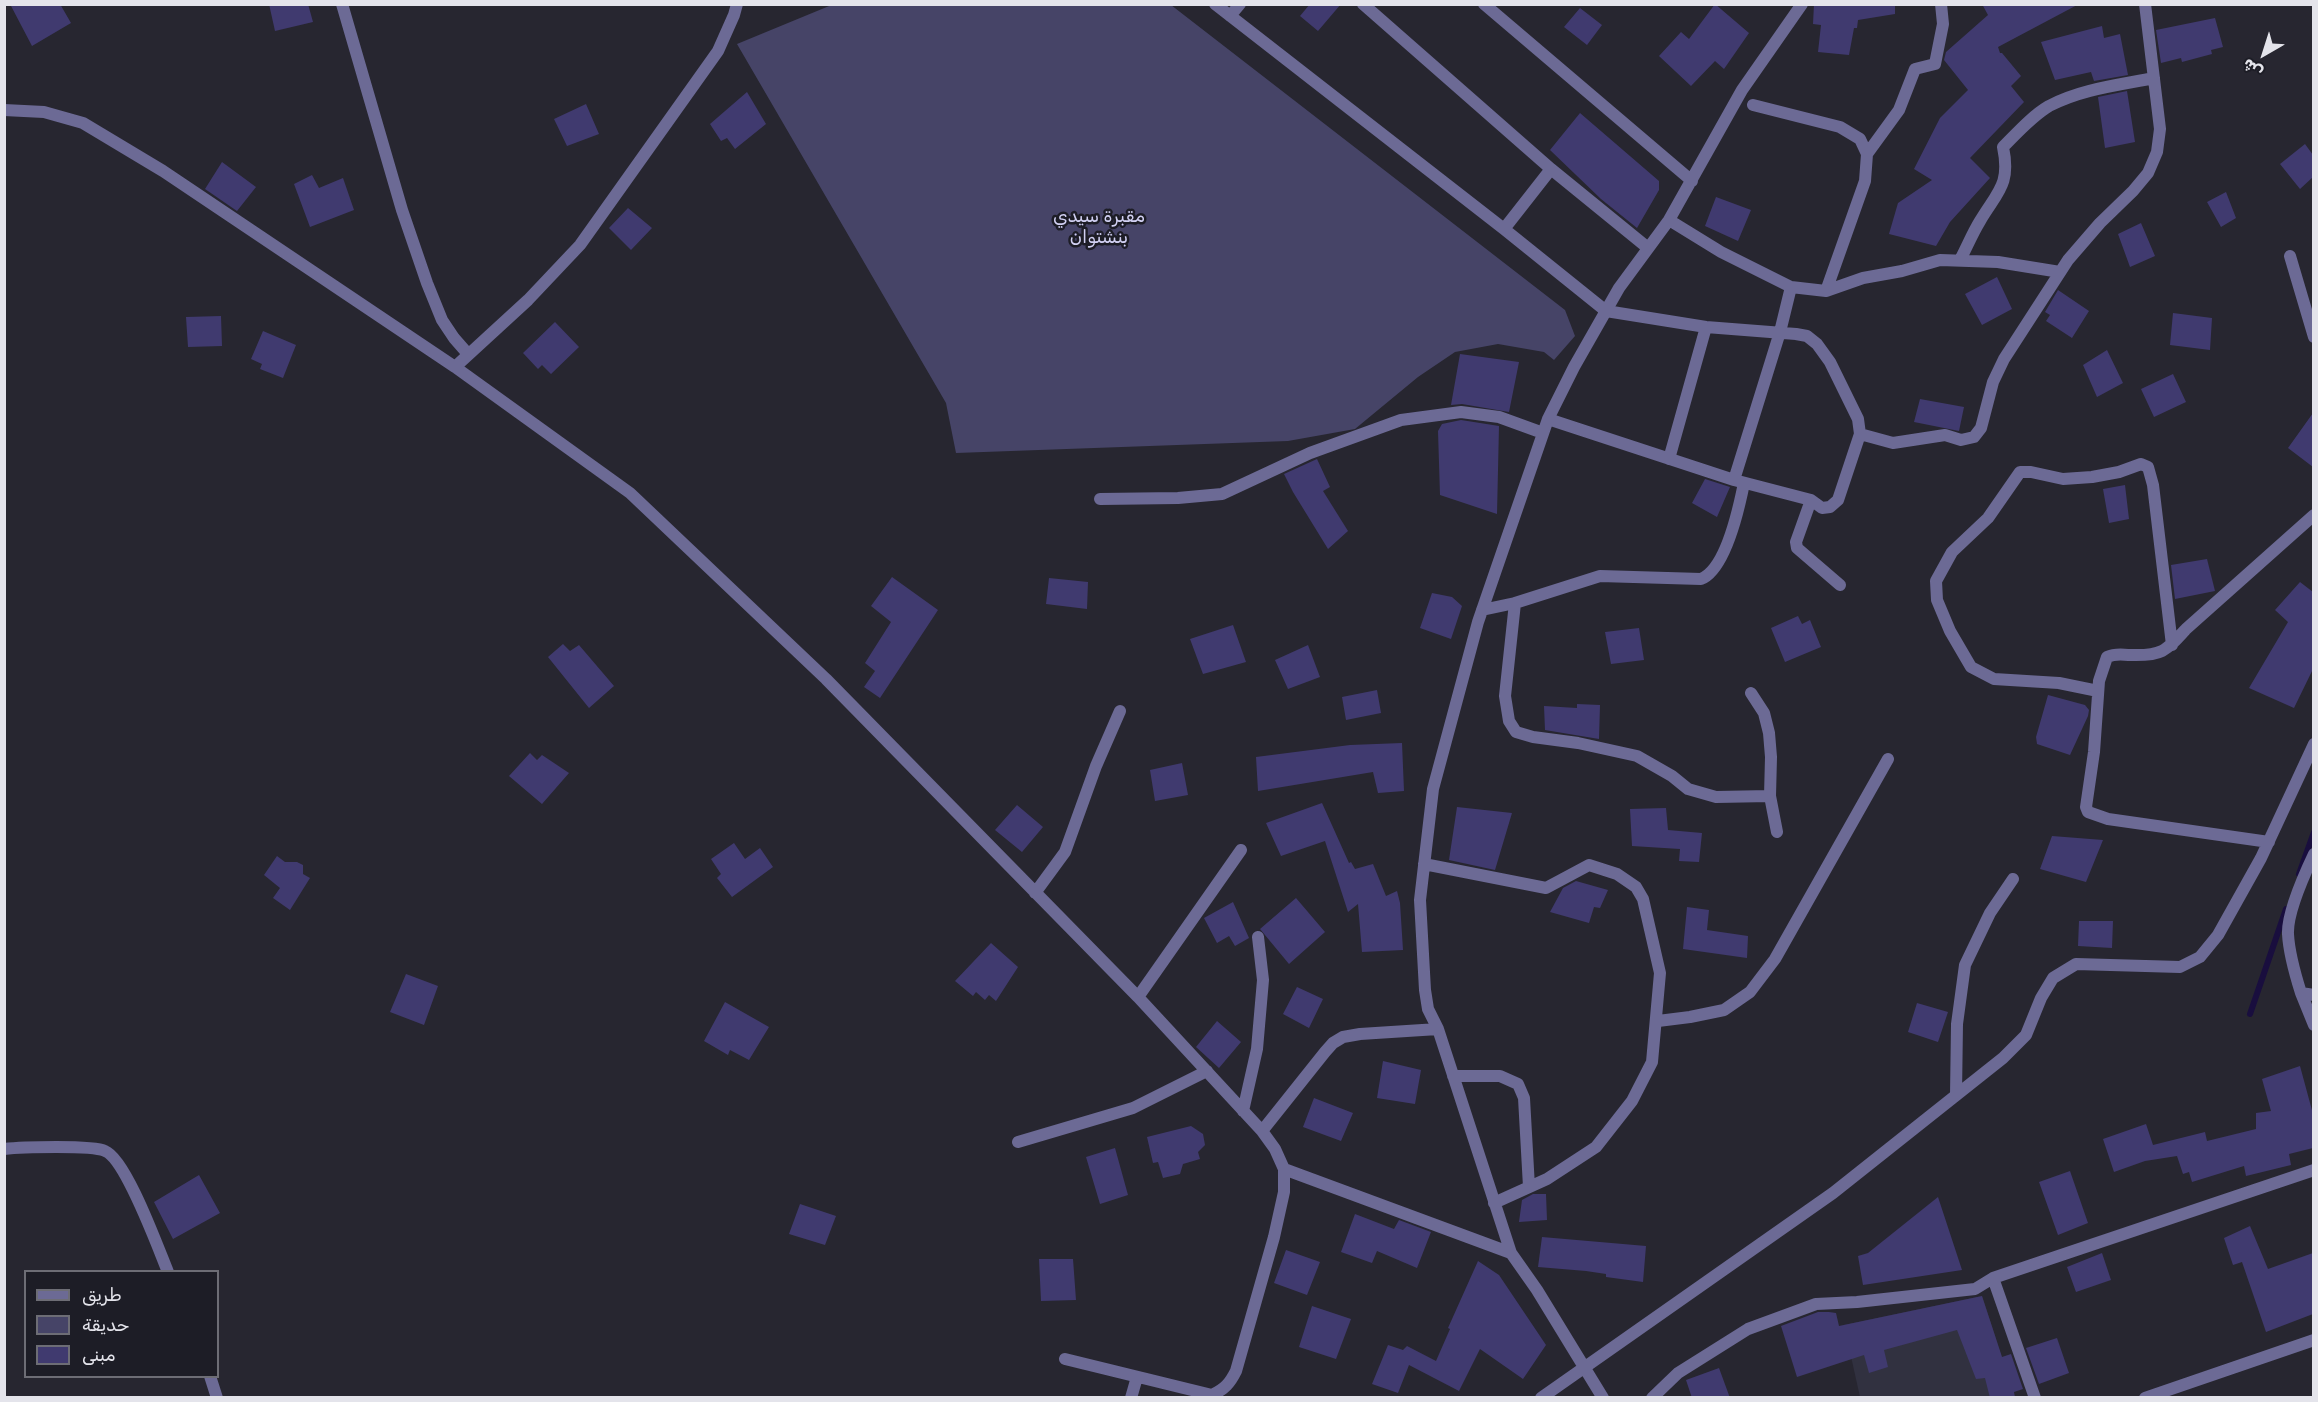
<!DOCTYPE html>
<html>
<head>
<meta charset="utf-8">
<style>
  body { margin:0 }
  #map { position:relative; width:2318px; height:1402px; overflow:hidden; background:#272630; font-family:Rubik,"Noto Naskh Arabic",sans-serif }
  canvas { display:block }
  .frame { position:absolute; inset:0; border:6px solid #e4e4eb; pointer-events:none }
  .legend { position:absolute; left:24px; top:1270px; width:195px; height:108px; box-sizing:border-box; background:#1d1d26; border:2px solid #6d6d75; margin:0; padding:8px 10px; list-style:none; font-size:18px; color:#e4e4eb }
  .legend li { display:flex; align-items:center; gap:12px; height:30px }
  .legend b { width:30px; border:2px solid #6d6d75 }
  .north { position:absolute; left:2234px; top:24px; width:60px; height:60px; -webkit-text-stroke:4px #1d1d26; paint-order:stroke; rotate:219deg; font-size:16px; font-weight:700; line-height:24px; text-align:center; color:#e4e4eb }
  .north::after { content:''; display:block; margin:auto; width:21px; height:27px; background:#e4e4eb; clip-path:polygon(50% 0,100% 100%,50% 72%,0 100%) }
</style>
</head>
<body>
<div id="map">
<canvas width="2318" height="1402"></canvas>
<div class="frame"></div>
<ul class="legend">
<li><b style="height:8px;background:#6c6a95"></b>طريق</li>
<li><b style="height:16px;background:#464467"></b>حديقة</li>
<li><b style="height:16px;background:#403a6f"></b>مبنى</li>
</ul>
<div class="north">ش</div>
</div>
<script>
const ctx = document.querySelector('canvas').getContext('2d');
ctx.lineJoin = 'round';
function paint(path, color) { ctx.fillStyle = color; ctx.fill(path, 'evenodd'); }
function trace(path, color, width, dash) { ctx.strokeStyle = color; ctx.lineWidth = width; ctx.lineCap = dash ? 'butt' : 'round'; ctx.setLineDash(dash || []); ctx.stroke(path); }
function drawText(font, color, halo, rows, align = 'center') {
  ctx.font = font + ' Rubik,"Noto Naskh Arabic",sans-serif'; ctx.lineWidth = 5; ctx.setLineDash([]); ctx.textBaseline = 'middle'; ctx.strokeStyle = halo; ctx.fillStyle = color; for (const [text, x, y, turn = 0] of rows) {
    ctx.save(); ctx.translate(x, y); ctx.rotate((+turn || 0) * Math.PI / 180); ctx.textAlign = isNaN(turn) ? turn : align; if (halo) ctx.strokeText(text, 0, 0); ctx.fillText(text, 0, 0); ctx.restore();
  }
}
const built = new Path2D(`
  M 1982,1296 L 2015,1397 L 1860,1397 L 1844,1325 Z`);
const green = new Path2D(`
  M 834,4 L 1171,5 L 1565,310 L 1575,336 L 1554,360 L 1544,352 L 1498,344 L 1455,352 L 1418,377 L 1355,429 L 1288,441 L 956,453 L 946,403 L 737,44 Z`);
const stream = new Path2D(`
  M 2299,874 L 2314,832
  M 2250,1014 L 2286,909`);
const building = new Path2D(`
  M 10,4 L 60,4 L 71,23 L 32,46 Z
  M 269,4 L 308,4 L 313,22 L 275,31 Z
  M 1310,4 L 1341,4 L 1318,31 L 1300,16 Z
  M 1715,4 L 1749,33 L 1724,69 L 1715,61 L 1691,86 L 1659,56 L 1681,32 L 1689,39 Z
  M 1814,4 L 1895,4 L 1895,14 L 1858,20 L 1857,28 L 1854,28 L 1849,55 L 1818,52 L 1821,25 L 1813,24 Z
  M 1982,4 L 2079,4 L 1998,47 L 2000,53 L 2002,53 L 2021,76 L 2011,86 L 2024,102 L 1970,158 L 1990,178 L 1950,222 L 1936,246 L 1889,234 L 1898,203 L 1932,180 L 1914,169 L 1940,118 L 1968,90 L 1944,60 L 1946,52 L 1988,15 Z
  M 1580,8 L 1602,25 L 1587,45 L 1564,27 Z
  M 2215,18 L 2223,47 L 2211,50 L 2212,54 L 2182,62 L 2181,58 L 2161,63 L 2156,30 Z
  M 2102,26 L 2104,38 L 2120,34 L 2128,75 L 2094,81 L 2091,72 L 2055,80 L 2041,42 Z
  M 2127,91 L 2135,142 L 2105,148 L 2098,97 Z
  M 747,92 L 766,124 L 735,149 L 727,138 L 721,141 L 710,124 Z
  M 586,104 L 599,134 L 567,146 L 554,119 Z
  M 1580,113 L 1659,181 L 1659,190 L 1637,228 L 1601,199 L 1550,150 Z
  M 2305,144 L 2313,155 L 2313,177 L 2300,189 L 2280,164 Z
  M 222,162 L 256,187 L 237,211 L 205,189 Z
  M 312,175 L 319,188 L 343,178 L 354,210 L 310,227 L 294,184 Z
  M 2226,192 L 2236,218 L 2221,227 L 2207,202 Z
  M 1716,197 L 1751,210 L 1738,241 L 1705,226 Z
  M 628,208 L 652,228 L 631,250 L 609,228 Z
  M 2141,223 L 2155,256 L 2130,267 L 2118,234 Z
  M 1997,277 L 2012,309 L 1982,325 L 1965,294 Z
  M 2058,290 L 2089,311 L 2072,338 L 2046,321 L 2050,315 L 2045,312 Z
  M 2173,313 L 2212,318 L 2210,350 L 2170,345 Z
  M 221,316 L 222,346 L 188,347 L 186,317 Z
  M 555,322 L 579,347 L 551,374 L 542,365 L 538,369 L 523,353 Z
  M 263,331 L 296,345 L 283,378 L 260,369 L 262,364 L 251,359 Z
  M 2107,350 L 2123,383 L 2097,397 L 2083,365 Z
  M 1460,354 L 1519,362 L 1509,412 L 1462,404 L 1451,405 Z
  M 2173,374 L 2186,402 L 2154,417 L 2141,389 Z
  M 1920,399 L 1964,407 L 1959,431 L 1914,422 Z
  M 2313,413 L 2313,467 L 2288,448 Z
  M 1461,420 L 1499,426 L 1497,514 L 1440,495 L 1438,431 L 1442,424 Z
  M 1317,459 L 1330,487 L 1323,491 L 1348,531 L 1328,549 L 1293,492 L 1284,474 Z
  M 1705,479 L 1730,487 L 1717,517 L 1692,503 Z
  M 2125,485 L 2129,519 L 2109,523 L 2103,489 Z
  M 2207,559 L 2215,591 L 2175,599 L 2171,565 Z
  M 892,577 L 938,610 L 880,698 L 864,687 L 875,671 L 865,663 L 891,622 L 871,606 Z
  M 1049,578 L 1088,582 L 1087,609 L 1046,604 Z
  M 2300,582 L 2313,592 L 2313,669 L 2294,708 L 2249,688 L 2288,622 L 2275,610 Z
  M 1432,593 L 1452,597 L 1462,606 L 1451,639 L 1420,628 Z
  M 1798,616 L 1802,624 L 1810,620 L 1821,647 L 1785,662 L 1771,628 Z
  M 1233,625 L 1246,662 L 1203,674 L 1190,639 Z
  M 1639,628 L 1644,660 L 1611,664 L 1605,632 Z
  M 563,644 L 570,651 L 579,645 L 614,686 L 589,708 L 548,657 Z
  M 1308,645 L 1320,677 L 1288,689 L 1275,660 Z
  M 1377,690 L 1381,713 L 1346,720 L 1342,697 Z
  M 2048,695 L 2085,705 L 2089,710 L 2088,716 L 2070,755 L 2037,744 L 2036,737 Z
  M 1577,704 L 1600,705 L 1599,739 L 1545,730 L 1544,706 L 1577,708 Z
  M 1402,743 L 1404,791 L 1378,793 L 1373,772 L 1258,791 L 1256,757 L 1350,745 Z
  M 530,753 L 537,760 L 542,755 L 569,773 L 542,804 L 509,776 Z
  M 1182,763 L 1188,795 L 1155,801 L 1150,770 Z
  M 1322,803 L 1349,863 L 1351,862 L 1355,869 L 1373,864 L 1386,896 L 1397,891 L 1400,903 L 1403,950 L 1362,952 L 1358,904 L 1348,912 L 1325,841 L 1281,856 L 1266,823 Z
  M 1017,805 L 1043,827 L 1022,852 L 995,830 Z
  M 1457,807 L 1512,813 L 1495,870 L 1449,860 Z
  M 1666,808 L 1668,830 L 1702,833 L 1699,862 L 1679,861 L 1680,849 L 1632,846 L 1630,809 Z
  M 2052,836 L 2103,840 L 2086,882 L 2040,869 Z
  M 734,843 L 745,859 L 760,848 L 773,867 L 732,897 L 717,878 L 721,874 L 711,859 Z
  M 277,856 L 285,862 L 297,862 L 303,865 L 303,874 L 310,878 L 290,910 L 273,898 L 280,888 L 264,875 Z
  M 1576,881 L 1608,890 L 1600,908 L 1594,907 L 1589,923 L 1550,912 L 1563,888 Z
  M 1296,898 L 1325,932 L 1289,964 L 1260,929 Z
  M 1233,902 L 1249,938 L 1235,946 L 1229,936 L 1217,943 L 1204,918 Z
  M 1687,907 L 1709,910 L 1707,930 L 1748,936 L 1747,958 L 1683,949 Z
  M 2079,921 L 2113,921 L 2112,948 L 2078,946 Z
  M 991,943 L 1018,967 L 996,1001 L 989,995 L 985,1000 L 976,992 L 973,996 L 955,981 Z
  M 406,974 L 438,986 L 424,1025 L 390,1012 Z
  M 1297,987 L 1323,999 L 1309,1028 L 1283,1014 Z
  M 725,1002 L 769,1027 L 749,1060 L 730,1050 L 728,1055 L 704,1041 Z
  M 1917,1003 L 1948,1012 L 1938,1042 L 1908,1032 Z
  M 1217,1021 L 1241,1042 L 1219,1068 L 1196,1047 Z
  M 1383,1061 L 1421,1070 L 1415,1104 L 1377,1098 Z
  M 2300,1066 L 2313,1114 L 2313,1148 L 2289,1154 L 2291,1165 L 2246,1176 L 2244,1166 L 2192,1182 L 2189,1172 L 2183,1174 L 2177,1156 L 2145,1161 L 2114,1172 L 2103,1139 L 2146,1124 L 2153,1145 L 2205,1132 L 2207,1141 L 2256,1129 L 2256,1113 L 2271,1111 L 2262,1079 Z
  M 1314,1098 L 1353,1113 L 1341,1141 L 1303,1127 Z
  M 1191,1126 L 1203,1134 L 1205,1145 L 1198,1152 L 1200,1159 L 1183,1164 L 1180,1174 L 1163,1178 L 1158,1162 L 1153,1163 L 1147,1137 Z
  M 1115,1148 L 1128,1195 L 1100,1204 L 1086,1157 Z
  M 2070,1171 L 2088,1223 L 2058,1235 L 2039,1182 Z
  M 199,1175 L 220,1213 L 173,1239 L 154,1202 Z
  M 1533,1194 L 1546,1194 L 1547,1220 L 1519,1222 L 1522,1200 Z
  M 1938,1197 L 1962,1270 L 1863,1285 L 1858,1256 L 1868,1253 Z
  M 800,1204 L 836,1216 L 825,1245 L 789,1234 Z
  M 1355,1214 L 1394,1229 L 1399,1220 L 1431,1232 L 1417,1268 L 1377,1251 L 1372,1263 L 1341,1252 Z
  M 2250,1226 L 2268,1269 L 2313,1253 L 2313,1314 L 2266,1332 L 2242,1262 L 2233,1265 L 2224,1238 Z
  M 1542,1237 L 1646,1246 L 1643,1282 L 1606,1277 L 1606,1274 L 1586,1271 L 1538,1267 Z
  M 1286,1250 L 1320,1262 L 1307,1295 L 1274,1283 Z
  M 2102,1253 L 2111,1280 L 2076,1292 L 2067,1267 Z
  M 1039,1259 L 1073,1259 L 1076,1300 L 1041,1301 Z
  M 1478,1261 L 1499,1275 L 1546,1345 L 1523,1379 L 1480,1349 L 1459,1391 L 1409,1365 L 1398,1393 L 1372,1384 L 1388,1345 L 1403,1350 L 1407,1346 L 1436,1361 L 1450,1329 L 1448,1328 Z
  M 1982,1296 L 2002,1357 L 2011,1354 L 2023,1389 L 2014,1392 L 2015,1398 L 1990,1398 L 1985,1378 L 1976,1379 L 1957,1330 L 1884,1350 L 1888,1367 L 1869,1373 L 1864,1355 L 1797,1377 L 1781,1326 L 1818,1312 L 1829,1312 L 1836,1313 L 1839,1326 Z
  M 1312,1306 L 1351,1319 L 1336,1359 L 1299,1347 Z
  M 2057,1338 L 2069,1373 L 2039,1384 L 2026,1348 Z
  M 1719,1368 L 1730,1398 L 1692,1398 L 1686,1380 Z`);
const minor = new Path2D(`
  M 342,4 L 402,210 L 427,283 L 442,320 L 454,338 L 468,354
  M 1215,4 L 1504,229 L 1606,311 L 1706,327 L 1796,334 L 1807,336 L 1817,344 L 1830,362 L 1858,419 L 1860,434 L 1838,500 L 1830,507 L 1822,508 L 1811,500 L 1796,542 L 1797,548 L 1840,585
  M 1363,4 L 1551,169 L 1648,248
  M 1484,4 L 1692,181
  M 1230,16 L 1240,4
  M 4,110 L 44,112 L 83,123 L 163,171 L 455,367 L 630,493 L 826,679 L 1138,997 L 1262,1131 L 1275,1149 L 1284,1169 L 1284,1192 L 1274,1237 L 1236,1371 C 1230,1383 1225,1389 1212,1395 L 1065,1359
  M 1867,154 L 1899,110 L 1915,69 L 1935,64 L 1943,24 L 1941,4
  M 1669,220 L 1721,252 L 1791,287 L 1826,291 L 1865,181 L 1867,154 L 1860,139 L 1840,127 L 1753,105
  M 1504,229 L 1551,169
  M 2290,256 L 2314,337
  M 1960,260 C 1967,247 1972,234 1980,221 C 1997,192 2011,185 2003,147 C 2017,133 2032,116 2049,106 C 2081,89 2119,85 2154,78
  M 1826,291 L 1863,278 L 1902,271 L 1940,260 L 1998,262 L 2060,272
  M 455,367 L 528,300 L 580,245 L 718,51 L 734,15 L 737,4
  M 1548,419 L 1734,480 L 1811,500
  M 1860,434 L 1893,443 L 1945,435 L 1961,440 L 1974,437 L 1981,428 L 1993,382 L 2004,359 L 2068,260 L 2100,223 L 2133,191 L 2148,173 L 2157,152 L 2160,129 L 2145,4
  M 1669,459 L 1706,327
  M 1734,480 L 1780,332 L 1791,287
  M 1100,499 L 1178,498 L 1222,494 L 1310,453 L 1401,420 L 1461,412 L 1499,417 L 1543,433
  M 1515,603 L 1505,696 L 1509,721 L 1516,732 L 1533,737 L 1578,743 L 1637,756 L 1672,776 L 1688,789 L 1716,797 L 1770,796
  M 1482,610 L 1515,603 L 1600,576 L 1701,579 C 1726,569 1739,508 1744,483
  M 2098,691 L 2059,683 L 1994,679 L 1971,667 L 1950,631 L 1937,600 L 1936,581 L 1952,552 L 1988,518 L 2020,472 L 2031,472 L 2063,479 L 2092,477 L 2119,472 L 2141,464 L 2148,467 L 2153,485 L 2172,645
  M 1751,693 L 1764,713 L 1769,733 L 1771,757 L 1770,796 L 1777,832
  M 2269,842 L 2108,819 L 2088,812 L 2086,807 L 2094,752 L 2099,681 L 2107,657 C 2116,653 2122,655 2131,655 C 2162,656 2166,651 2186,629 L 2314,515
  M 2314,854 C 2305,873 2287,912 2288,934 C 2289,954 2295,974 2301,993 L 2314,995
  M 1424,864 L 1546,888 L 1589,865 L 1617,874 L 1636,887 L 1643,899 L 1660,973 L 1652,1062 L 1632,1101 L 1596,1147 L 1547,1179 L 1494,1203
  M 1035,893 L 1065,852 L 1096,766 L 1120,711
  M 2301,993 L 2314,1025
  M 1138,997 L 1241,850
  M 1658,1021 L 1690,1017 L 1724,1010 L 1750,992 L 1775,959 L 1888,759
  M 1453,1076 L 1500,1076 L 1518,1084 L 1524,1098 L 1529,1187
  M 1956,1095 L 1957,1024 L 1965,965 L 1990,913 L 2013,879
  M 1243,1111 L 1257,1049 L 1263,980 L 1258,937
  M 1262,1131 L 1325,1052 L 1333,1043 L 1343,1037 L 1360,1034 L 1438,1029
  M 1018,1142 L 1133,1108 L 1207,1071
  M 4,1149 C 21,1147 93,1145 105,1151 C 126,1159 158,1248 168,1272
  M 1284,1169 L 1511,1253
  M 1993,1278 L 2035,1398
  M 210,1376 L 217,1398
  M 1131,1398 L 1137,1377
  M 1541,1398 L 1833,1193 L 2003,1058 L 2026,1035 L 2041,998 L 2053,978 L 2076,964 L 2180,967 L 2200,957 L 2218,935 L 2261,858 L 2314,744
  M 1603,1398 L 1537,1290 L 1511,1253 L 1438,1029 L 1428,1009 L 1425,990 L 1420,900 L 1433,789 L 1478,622 L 1548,419 L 1574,367 L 1619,288 L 1669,220 L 1742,90 L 1802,4
  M 1652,1398 L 1678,1373 L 1748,1329 L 1816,1304 L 1857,1302 L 1975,1289 L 1993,1278 L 2314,1170
  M 2145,1398 L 2314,1340`);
const parkNames = [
  ["مقبرة سيدي",1099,217],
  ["بنشتوان",1099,238]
];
paint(built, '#313140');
paint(green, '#464467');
trace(stream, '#190e3e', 6);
paint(building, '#403a6f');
trace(minor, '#6c6a95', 12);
drawText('18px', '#d1d0f2', '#1d1d26', parkNames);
</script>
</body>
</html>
